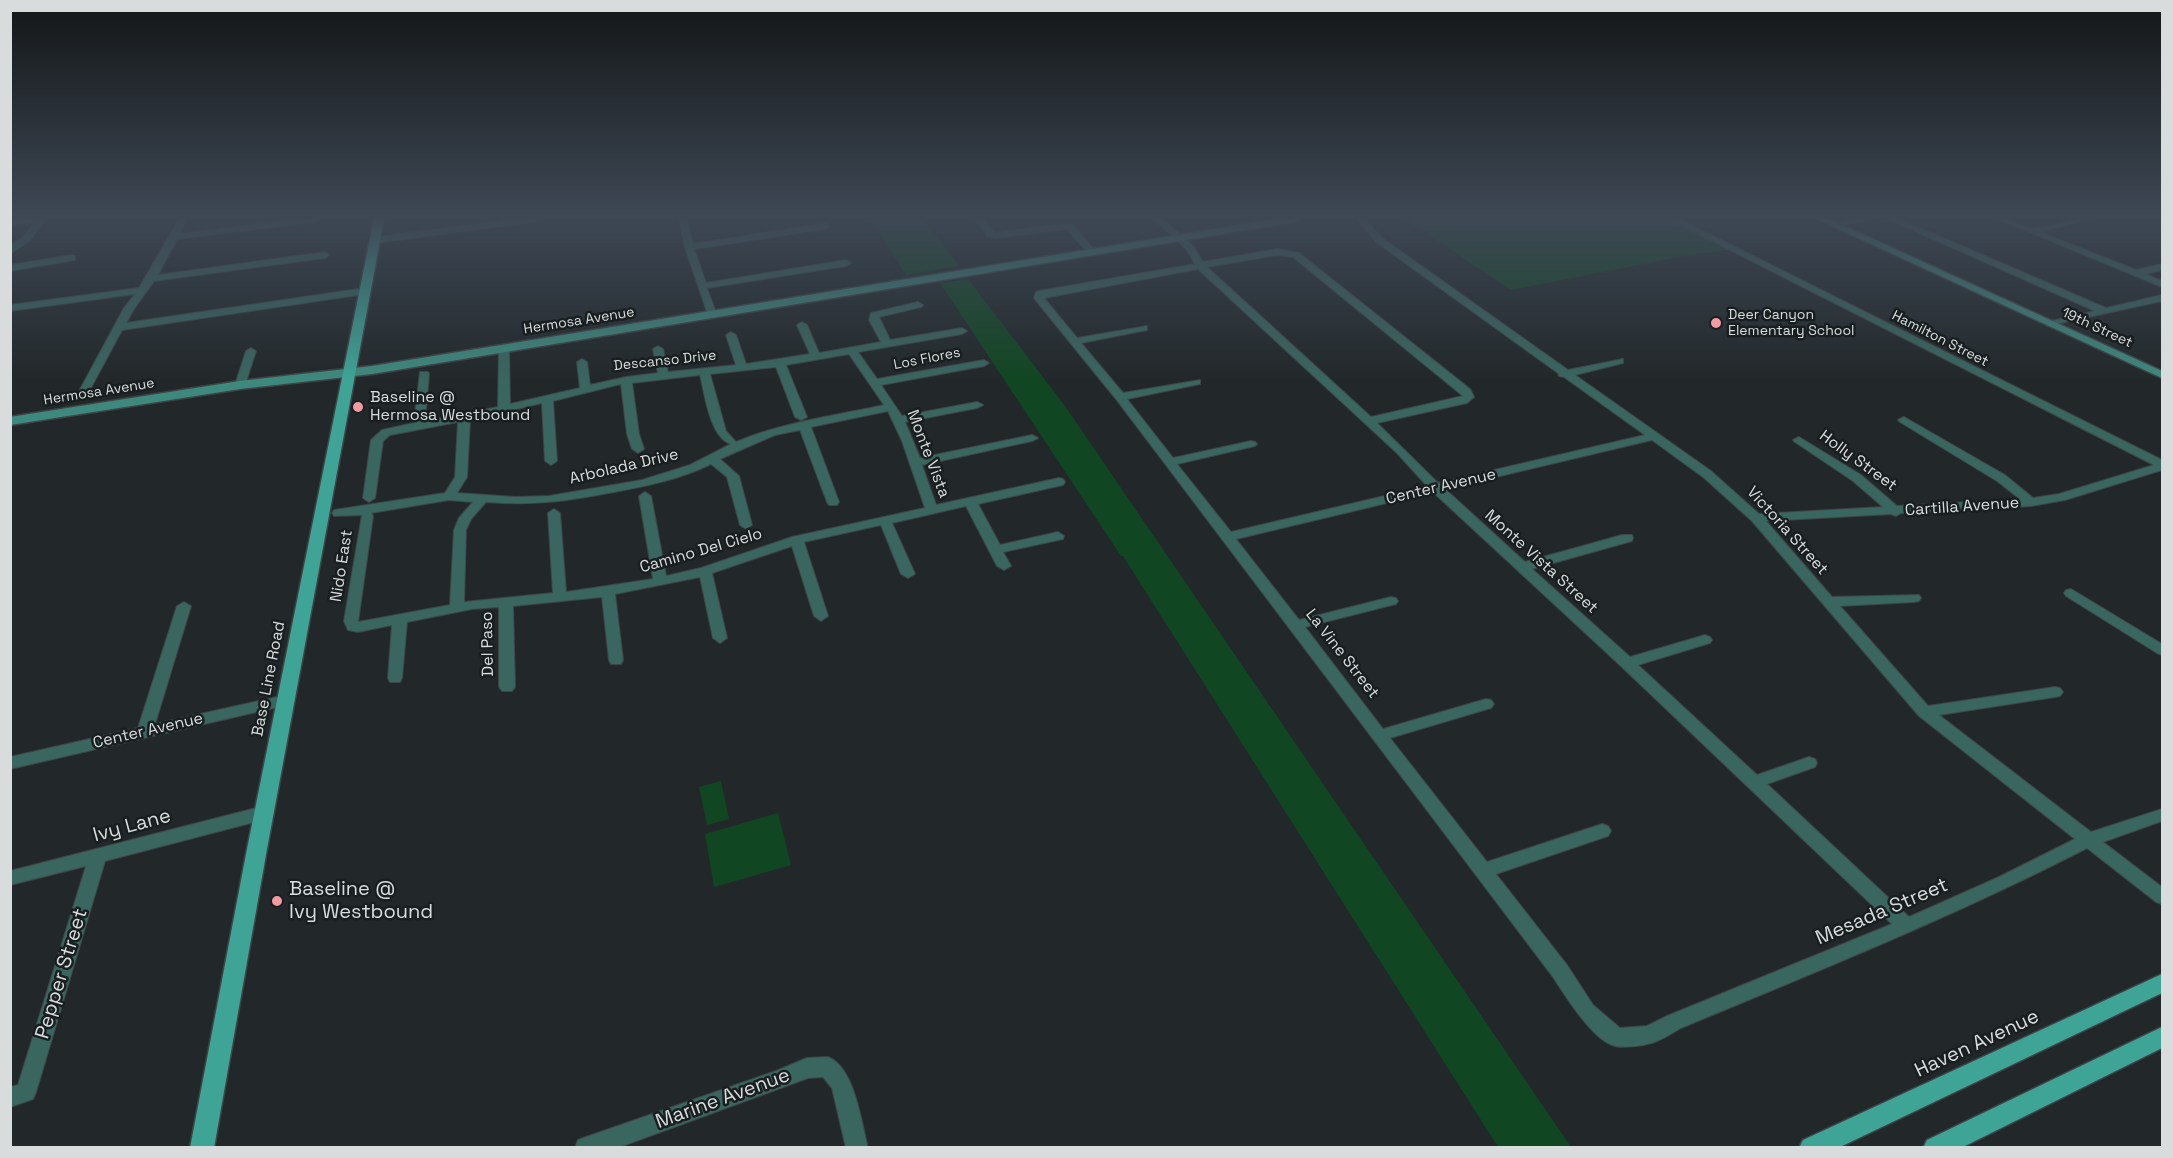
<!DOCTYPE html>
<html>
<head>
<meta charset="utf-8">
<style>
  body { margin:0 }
  #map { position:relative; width:2173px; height:1158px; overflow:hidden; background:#22282a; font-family:"Space Grotesk",sans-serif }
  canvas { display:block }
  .frame { position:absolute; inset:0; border:12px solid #d8dcdd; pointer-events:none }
</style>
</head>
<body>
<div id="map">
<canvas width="2173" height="1158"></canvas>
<div class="frame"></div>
</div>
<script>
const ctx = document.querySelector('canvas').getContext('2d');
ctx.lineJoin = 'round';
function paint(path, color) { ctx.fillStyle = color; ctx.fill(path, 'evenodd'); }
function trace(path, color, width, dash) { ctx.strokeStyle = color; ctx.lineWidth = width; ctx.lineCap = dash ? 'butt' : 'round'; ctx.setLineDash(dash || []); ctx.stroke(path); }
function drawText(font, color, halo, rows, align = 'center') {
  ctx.font = font + ' "Space Grotesk",sans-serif'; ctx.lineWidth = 5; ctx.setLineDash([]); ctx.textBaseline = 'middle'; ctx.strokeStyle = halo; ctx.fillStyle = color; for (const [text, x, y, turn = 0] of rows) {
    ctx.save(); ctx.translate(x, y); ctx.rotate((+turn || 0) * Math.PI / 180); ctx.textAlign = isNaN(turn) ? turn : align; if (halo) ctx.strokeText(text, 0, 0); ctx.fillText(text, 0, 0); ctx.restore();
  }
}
const green = new Path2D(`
  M 871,219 L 923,219 L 959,266 L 906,275 Z
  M 1405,219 L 1668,219 L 1729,250 L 1689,255 L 1511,290 Z
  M 968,279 L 1065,406 L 1571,1147 L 1498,1147 L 1123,556 L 1121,556 L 940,283 Z
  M 721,781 L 729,819 L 707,825 L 699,787 Z
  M 778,813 L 791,865 L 714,887 L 705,834 Z`);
const street = new Path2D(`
  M 38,219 L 46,219 L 29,241 L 10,254 L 10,246 L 23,237 Z
  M 179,219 L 187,219 L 180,234 L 296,219 L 319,219 L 315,222 L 177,239 L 158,275 L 325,252 L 329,255 L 325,258 L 154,281 L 134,309 L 126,323 L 365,288 L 370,291 L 365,294 L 122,330 L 87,395 L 86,397 L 78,397 L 77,395 L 124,308 L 135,294 L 10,311 L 10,305 L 139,288 Z
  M 516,219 L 538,219 L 534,222 L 375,243 L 371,240 L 375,237 Z
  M 679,219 L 687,219 L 693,244 L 826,223 L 830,226 L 826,229 L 694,249 L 706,283 L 846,260 L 851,263 L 846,266 L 707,288 L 716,313 L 708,315 L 685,247 Z
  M 975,219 L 983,219 L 995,233 L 1050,225 L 1073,225 L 1096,252 L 1089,254 L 1067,229 L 995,238 L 987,236 Z
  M 1154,219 L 1163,219 L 1194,247 L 1203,262 L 1277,249 L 1299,253 L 1470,389 L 1474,397 L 1467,403 L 1377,423 L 1438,483 L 1645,435 L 1564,377 L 1559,376 L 1558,373 L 1376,242 L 1357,219 L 1365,219 L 1382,238 L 1568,370 L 1623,359 L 1623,363 L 1575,375 L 1711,471 L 1759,514 L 1883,507 L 1853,481 L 1795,442 L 1793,440 L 1799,437 L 1861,475 L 1897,506 L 2020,499 L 1997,481 L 1900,422 L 1898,420 L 1904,417 L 2005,475 L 2033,498 L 2059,494 L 2154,465 L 1669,219 L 1679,219 L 2162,460 L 2162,470 L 2065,500 L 2031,506 L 1901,513 L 1896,516 L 1891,514 L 1766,521 L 1832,597 L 1919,595 L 1921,598 L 1919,601 L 1914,602 L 1840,606 L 1928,706 L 2055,687 L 2060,688 L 2063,692 L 2060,696 L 2055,697 L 1939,715 L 2091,832 L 2162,809 L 2162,821 L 2103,842 L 2162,887 L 2162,904 L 2156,902 L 2087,848 C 1955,916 1818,971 1681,1028 C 1672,1033 1662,1040 1652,1043 C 1642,1046 1624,1048 1615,1046 C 1593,1041 1565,995 1553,977 L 1116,399 L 1034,298 L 1036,292 L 1039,291 L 1195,264 L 1187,250 ZM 1277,255 L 1293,257 L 1463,396 L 1371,417 L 1207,267 ZM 1198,269 L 1397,453 L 1427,486 L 1231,532 L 1177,464 L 1255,446 L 1257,444 L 1255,442 L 1251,441 L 1173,458 L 1127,399 L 1200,384 L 1200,380 L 1123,393 L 1081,343 L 1147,330 L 1147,326 L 1077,338 L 1044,298 ZM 1652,440 L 1703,477 L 1752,521 L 1919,716 L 2075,839 L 1999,877 L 1909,917 L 1767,784 L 1815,767 L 1817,763 L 1815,759 L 1809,757 L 1757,775 L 1638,665 L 1710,643 L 1712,640 L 1710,637 L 1705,635 L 1630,657 L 1532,569 L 1632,541 L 1633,538 L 1632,535 L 1622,535 L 1525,562 L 1445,489 ZM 1433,492 L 1622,667 L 1892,924 L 1667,1016 L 1647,1026 L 1620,1028 L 1593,1005 L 1567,965 L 1496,874 L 1608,836 L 1611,831 L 1608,826 L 1602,824 L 1487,862 L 1390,738 L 1491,708 L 1494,704 L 1491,700 L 1486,699 L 1383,729 L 1305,627 L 1396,604 L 1398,601 L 1396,598 L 1391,597 L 1299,620 L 1236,539 Z
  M 1854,219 L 1871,219 L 1835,228 L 1831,225 Z
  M 1888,219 L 1899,219 L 2106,308 L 2162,295 L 2162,301 L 2047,326 L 2047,322 L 2095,311 Z
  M 1998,219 C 2011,219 2019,226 2031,228 C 2041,229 2073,219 2089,219 L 2040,232 L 2136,270 L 2162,264 L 2162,270 L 2145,274 L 2162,281 L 2162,287 Z
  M 72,255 L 75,256 L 75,260 L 10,271 L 10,265 Z
  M 918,302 L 923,305 L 921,307 L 879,317 L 890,340 L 962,328 L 967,331 L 962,334 L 858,352 L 877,379 L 984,360 L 989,363 L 984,366 L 881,385 L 902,416 L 977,402 L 983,405 L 977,408 L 905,422 L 920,458 L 1032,435 L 1038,438 L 1032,441 L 922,465 L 936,505 L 1059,478 L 1063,479 L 1065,482 L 1063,485 L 978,504 L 1000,545 L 1058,532 L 1064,536 L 1063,539 L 1003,552 L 1011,566 L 1004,570 L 997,566 L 966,506 L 892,523 L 915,574 L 908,578 L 901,574 L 881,525 L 804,542 L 828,616 L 821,621 L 814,616 L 792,546 L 712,573 L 727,638 L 720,643 L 713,638 L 700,577 L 615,594 L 623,660 L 621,664 L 611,664 L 609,660 L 602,597 L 513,606 L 515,687 L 512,691 L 502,691 L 499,687 L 499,607 L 472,609 L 407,622 L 402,678 L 400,682 L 390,682 L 388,678 L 392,625 L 358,632 L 348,630 L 344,621 L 362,515 L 334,516 L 332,513 L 334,510 L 445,493 L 455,477 L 458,422 L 390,435 L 383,441 L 375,498 L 369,502 L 363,498 L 371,440 L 382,430 L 414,423 L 420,372 L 428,372 L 429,374 L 425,421 L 498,407 L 499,348 L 504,345 L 509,348 L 510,404 L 580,388 L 577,362 L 582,359 L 587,362 L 590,385 L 626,377 L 658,373 L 653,349 L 658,346 L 663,349 L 668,372 L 736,365 L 726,335 L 731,332 L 736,335 L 746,364 L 810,354 L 797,325 L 802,322 L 807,325 L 819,353 L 881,342 L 869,320 L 871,313 ZM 849,354 L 884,405 C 834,416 784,422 736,442 L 726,431 L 710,374 L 776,367 L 795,417 L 801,420 L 807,417 L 786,365 ZM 700,375 C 705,395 710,438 731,444 L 690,465 L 642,480 L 549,496 L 515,497 L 457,493 L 467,477 L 470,420 L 542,403 L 545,461 L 551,465 L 557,461 L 553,401 L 621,384 L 627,434 L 632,449 L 638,453 L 644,449 L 639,434 L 632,383 ZM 888,411 L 902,441 L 925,508 L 792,537 L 701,568 L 666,576 L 651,496 L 645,492 L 639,496 L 653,579 L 566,592 L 560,513 L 554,509 L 548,513 L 553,593 L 464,602 L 466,530 L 471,519 L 486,502 C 534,506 567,501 614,492 C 647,486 681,479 711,464 L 727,477 L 740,525 L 746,529 L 752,525 L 739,476 L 720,459 L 775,435 L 800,430 L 827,502 L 829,505 L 837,505 L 839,502 L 811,427 ZM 449,500 L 473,502 L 459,518 L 454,530 L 450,605 L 358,622 L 373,516 L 371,513 Z
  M 251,348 L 256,351 L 245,385 L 240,388 L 236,387 L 235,385 L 246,351 Z
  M 2071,589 L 2162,644 L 2162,655 L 2157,653 L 2066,596 L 2064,593 L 2066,590 Z
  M 184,602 L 191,606 L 155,724 L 286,695 L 291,696 L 294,700 L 291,704 L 10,769 L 10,757 L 138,728 L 177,606 Z
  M 264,806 L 270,808 L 272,813 L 270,818 L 105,861 L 36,1092 L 33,1099 L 10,1107 L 10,1087 L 18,1085 L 86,866 L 10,885 L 10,871 Z
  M 828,1057 C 855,1068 861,1122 868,1148 L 846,1148 L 832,1088 L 823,1077 L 808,1078 L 617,1148 L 575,1148 L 578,1140 L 586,1137 L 776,1071 L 807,1058 Z`);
const secondary = new Path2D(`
  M 10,219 L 41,219 L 36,222 L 10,225 Z
  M 1277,219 L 1299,219 L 1294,222 L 372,374 L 240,389 L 10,425 L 10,417 L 240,381 L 372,366 Z
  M 1817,219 L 1829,219 L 2162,371 L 2162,378 Z`);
const primary = new Path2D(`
  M 374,219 L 384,219 L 267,849 L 214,1148 L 190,1148 L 247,849 Z
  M 2162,974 L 2162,993 L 1838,1148 L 1799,1148 L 1803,1140 Z
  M 2162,1027 L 2162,1048 L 1961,1148 L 1923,1148 L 1927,1140 Z`);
const markers = [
  [1716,323,6,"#f49aa3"],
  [358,407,6,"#f49aa3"],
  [277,901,6,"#f49aa3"]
];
const farPoinames = [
  ["Deer Canyon",1728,315],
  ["Elementary School",1728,331]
];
const farStreetnames = [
  ["Hermosa Avenue",579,321,-9],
  ["19th Street",2097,328,25],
  ["Hamilton Street",1940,339,27],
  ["Los Flores",927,359,-11],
  ["Descanso Drive",665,361,-6],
  ["Hermosa Avenue",99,392,-9]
];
const poiNames = [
  ["Baseline @",370,398],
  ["Hermosa Westbound",370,416]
];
const streetNames = [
  ["Monte Vista",928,454,69],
  ["Holly Street",1858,461,36],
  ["Arbolada Drive",624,467,-13],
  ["Center Avenue",1441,487,-13],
  ["Cartilla Avenue",1962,507,-4],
  ["Victoria Street",1787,531,48],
  ["Camino Del Cielo",701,551,-16],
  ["Monte Vista Street",1541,562,42],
  ["Nido East",342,566,-81],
  ["Del Paso",488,644,-91],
  ["La Vine Street",1342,654,52],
  ["Base Line Road",269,679,-79],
  ["Center Avenue",148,731,-13]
];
const nearStreetnames = [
  ["Ivy Lane",132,826,-15],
  ["Mesada Street",1882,912,-23],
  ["Pepper Street",62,974,-73],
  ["Haven Avenue",1977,1044,-25],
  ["Marine Avenue",723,1099,-20]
];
const nearPoinames = [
  ["Baseline @",289,890],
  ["Ivy Westbound",289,913]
];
paint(green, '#114622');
trace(street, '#3f4547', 2);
trace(secondary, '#3f4547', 3);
trace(primary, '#3f4547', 3);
paint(street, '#39665f');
paint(secondary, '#3e897e');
paint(primary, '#3ea496');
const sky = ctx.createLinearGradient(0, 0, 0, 381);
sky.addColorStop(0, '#131617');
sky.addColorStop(0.57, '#3e4855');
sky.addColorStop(1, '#3e485500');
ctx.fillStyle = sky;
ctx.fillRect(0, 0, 2173, 381);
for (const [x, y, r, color] of markers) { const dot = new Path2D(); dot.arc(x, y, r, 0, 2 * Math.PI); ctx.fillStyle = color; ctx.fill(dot); trace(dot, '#191f20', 2); }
drawText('14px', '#d8dcdd', '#191f20', farPoinames, 'left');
drawText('14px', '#d8dcdd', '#191f20', farStreetnames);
drawText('16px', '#d8dcdd', '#191f20', poiNames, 'left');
drawText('16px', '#d8dcdd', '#191f20', streetNames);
drawText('20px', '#d8dcdd', '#191f20', nearStreetnames);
drawText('20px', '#d8dcdd', '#191f20', nearPoinames, 'left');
</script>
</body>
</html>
